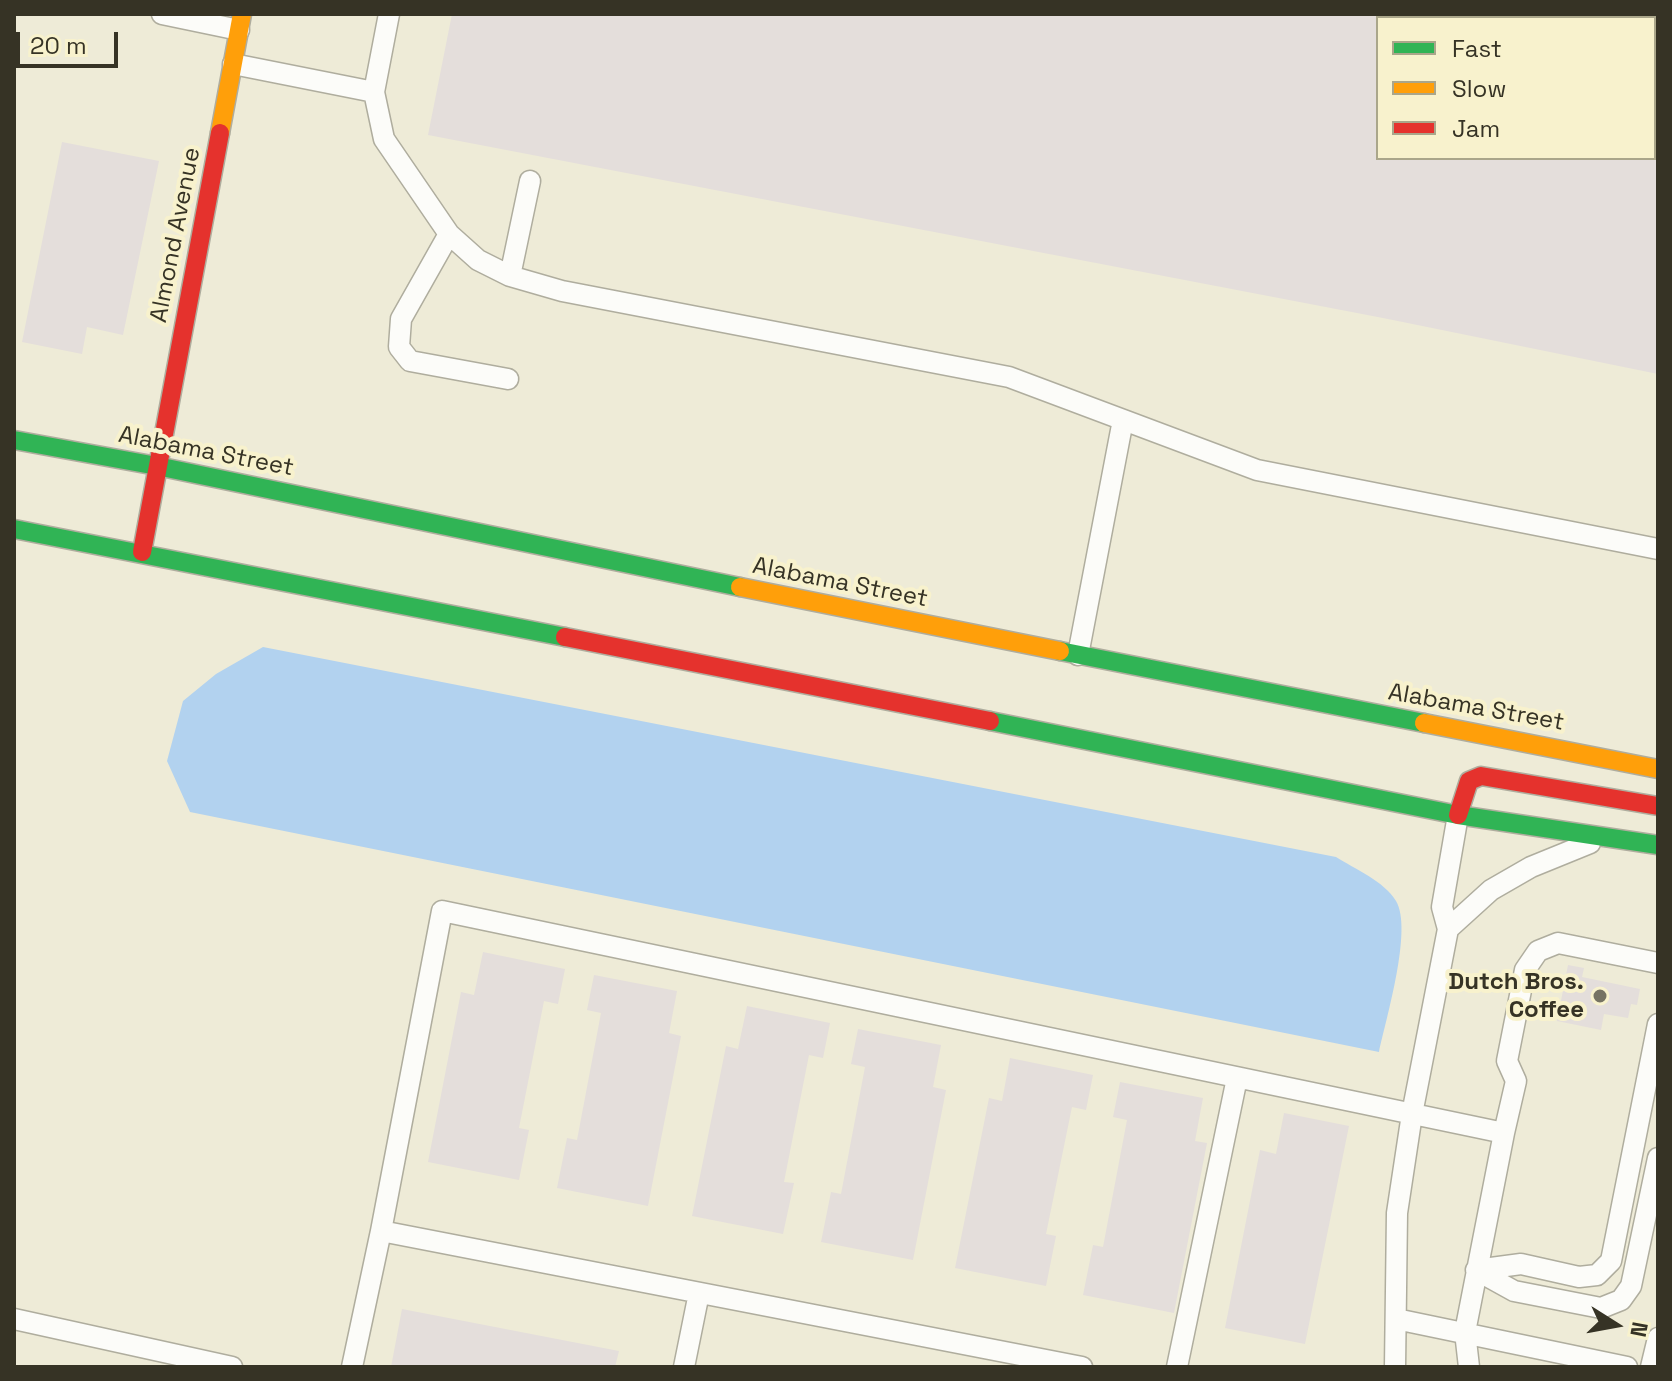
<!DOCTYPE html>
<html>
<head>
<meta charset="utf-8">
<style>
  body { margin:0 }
  #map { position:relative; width:1672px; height:1381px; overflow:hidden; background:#eeebd7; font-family:"Space Grotesk",sans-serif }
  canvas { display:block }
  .frame { position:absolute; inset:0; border:16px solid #363325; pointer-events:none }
  .legend { position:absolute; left:1376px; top:16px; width:280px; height:144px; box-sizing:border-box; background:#f8f2cd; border:2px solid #aaa68a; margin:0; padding:10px 14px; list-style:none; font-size:24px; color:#363325 }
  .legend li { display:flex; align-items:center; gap:16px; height:40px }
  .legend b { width:40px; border:2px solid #aaa68a }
  .north { position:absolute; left:1576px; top:1285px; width:80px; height:80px; -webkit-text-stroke:6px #f8f2cd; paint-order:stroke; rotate:101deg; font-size:22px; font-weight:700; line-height:32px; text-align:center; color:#363325 }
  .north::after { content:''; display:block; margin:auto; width:28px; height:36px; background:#363325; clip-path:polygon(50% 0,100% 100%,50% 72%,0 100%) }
  .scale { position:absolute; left:16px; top:32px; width:102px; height:36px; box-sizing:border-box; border:4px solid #363325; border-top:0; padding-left:10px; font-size:24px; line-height:28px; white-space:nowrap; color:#363325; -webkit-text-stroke:6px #f8f2cd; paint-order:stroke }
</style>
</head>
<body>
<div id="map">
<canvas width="1672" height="1381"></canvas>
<div class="frame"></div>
<ul class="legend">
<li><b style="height:10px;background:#30b455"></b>Fast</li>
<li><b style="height:10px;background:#ff9f0a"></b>Slow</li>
<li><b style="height:10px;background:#e5322d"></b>Jam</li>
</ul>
<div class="north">N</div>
<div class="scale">20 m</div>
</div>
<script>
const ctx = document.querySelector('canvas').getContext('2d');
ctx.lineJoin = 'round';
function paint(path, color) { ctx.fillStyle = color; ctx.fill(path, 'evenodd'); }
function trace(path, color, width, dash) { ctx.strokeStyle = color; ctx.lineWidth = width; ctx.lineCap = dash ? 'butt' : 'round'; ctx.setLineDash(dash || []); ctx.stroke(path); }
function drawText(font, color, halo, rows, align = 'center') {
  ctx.font = font + ' "Space Grotesk",sans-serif'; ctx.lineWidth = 8; ctx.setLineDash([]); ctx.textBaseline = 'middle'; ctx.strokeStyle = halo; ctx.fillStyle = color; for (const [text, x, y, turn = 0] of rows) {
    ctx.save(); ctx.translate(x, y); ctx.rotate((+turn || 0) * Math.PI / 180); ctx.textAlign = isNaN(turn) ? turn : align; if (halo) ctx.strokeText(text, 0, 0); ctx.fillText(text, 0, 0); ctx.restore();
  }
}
const water = new Path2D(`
  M 263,647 L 1336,857 C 1355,869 1384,881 1396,901 C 1413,929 1386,1019 1379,1052 L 190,812 L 167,761 L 183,701 L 216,674 Z`);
const building = new Path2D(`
  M 452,14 L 1658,14 L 1658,374 L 1383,318 L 428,135 ZM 1378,18 L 1654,18 L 1654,158 L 1378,158 Z
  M 62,142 L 159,161 L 123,335 L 87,327 L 82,354 L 22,342 Z
  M 483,952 L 565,969 L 558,1004 L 544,1001 L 519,1128 L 529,1130 L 519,1180 L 428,1162 L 461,992 L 474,995 Z
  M 1568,965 L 1584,968 L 1582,977 L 1640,989 L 1637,1005 L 1631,1004 L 1628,1018 L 1604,1014 L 1601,1030 L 1557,1021 Z
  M 594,975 L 677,991 L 669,1033 L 681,1036 L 648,1206 L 557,1188 L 567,1138 L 577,1140 L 601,1013 L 587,1010 Z
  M 747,1006 L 830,1023 L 823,1058 L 809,1055 L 784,1182 L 794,1183 L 783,1234 L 692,1216 L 726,1046 L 738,1049 Z
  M 858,1029 L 941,1045 L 933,1087 L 946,1090 L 913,1260 L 821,1242 L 831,1192 L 841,1194 L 865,1067 L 851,1064 Z
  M 1010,1058 L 1093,1075 L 1086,1110 L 1072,1107 L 1046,1234 L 1056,1236 L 1046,1286 L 955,1268 L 989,1098 L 1002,1101 Z
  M 1120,1082 L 1203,1098 L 1195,1141 L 1207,1143 L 1174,1313 L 1083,1295 L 1093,1245 L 1103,1247 L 1127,1120 L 1113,1117 Z
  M 1284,1113 L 1349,1126 L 1305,1344 L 1225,1328 L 1260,1150 L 1276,1154 Z
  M 402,1309 L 619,1351 L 615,1367 L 391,1367 Z`);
const lane = new Path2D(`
  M 162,14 L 239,30
  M 389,14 L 374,92 L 384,139 L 449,234 L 478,260 L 510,276 L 562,291 L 1009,377 L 1257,470 L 1658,549
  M 233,64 L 374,92
  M 449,234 L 401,319 L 399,347 L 410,361 L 508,379
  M 510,276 L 530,181
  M 1078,655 L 1123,420
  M 1448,929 L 1491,890 L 1531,867 L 1590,843
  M 1504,1133 L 1516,1081 L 1507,1061 L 1525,970 L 1538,951 L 1558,943 L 1658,963
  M 1476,1270 L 1521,1264 L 1579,1277 L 1597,1275 L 1611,1261 L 1658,1024
  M 1476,1270 L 1514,1291 L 1601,1308 L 1621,1300 L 1631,1286 L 1658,1158
  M 14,1319 L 232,1367
  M 1396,1319 L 1627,1367
  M 352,1367 L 381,1231
  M 684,1367 L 699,1293
  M 1082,1367 L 381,1231 L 442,911 L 1504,1133 L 1465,1332 L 1469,1367
  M 1177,1367 L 1237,1078
  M 1395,1367 L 1397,1213 L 1412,1114 L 1448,929 L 1442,907 L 1458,815
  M 1651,1367 L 1658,1338`);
const fast = new Path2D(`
  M 14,440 L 157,466 L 740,587
  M 14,529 L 565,637
  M 1060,651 L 1424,723
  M 990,721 L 1458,815 L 1658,845`);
const slow = new Path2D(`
  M 220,133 L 242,14
  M 740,587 L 1060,651
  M 1424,723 L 1658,769`);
const jam = new Path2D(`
  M 142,552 L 220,133
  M 565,637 L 990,721
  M 1458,815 L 1469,781 L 1481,776 L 1658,806`);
const markers = [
  [1600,996,8,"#767363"]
];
const streetNames = [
  ["Almond Avenue",176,235,-79],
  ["Alabama Street",206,452,11],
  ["Alabama Street",840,583,11],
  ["Alabama Street",1476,708,10]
];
const poiNames = [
  ["Dutch Bros.",1584,982],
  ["Coffee",1584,1010]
];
paint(water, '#b2d2ef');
paint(building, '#e4dedb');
trace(lane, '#afad9e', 23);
trace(fast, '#afad9e', 21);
trace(slow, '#afad9e', 21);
trace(jam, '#afad9e', 21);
trace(lane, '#fcfcf9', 20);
trace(fast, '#30b455', 18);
trace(slow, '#ff9f0a', 18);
trace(jam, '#e5322d', 18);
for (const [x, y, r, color] of markers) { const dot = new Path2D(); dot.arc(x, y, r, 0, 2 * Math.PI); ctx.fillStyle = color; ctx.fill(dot); trace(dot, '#f8f2cd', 3); }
drawText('24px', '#363325', '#f8f2cd', streetNames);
drawText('bold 24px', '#363325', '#f8f2cd', poiNames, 'right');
</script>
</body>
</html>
